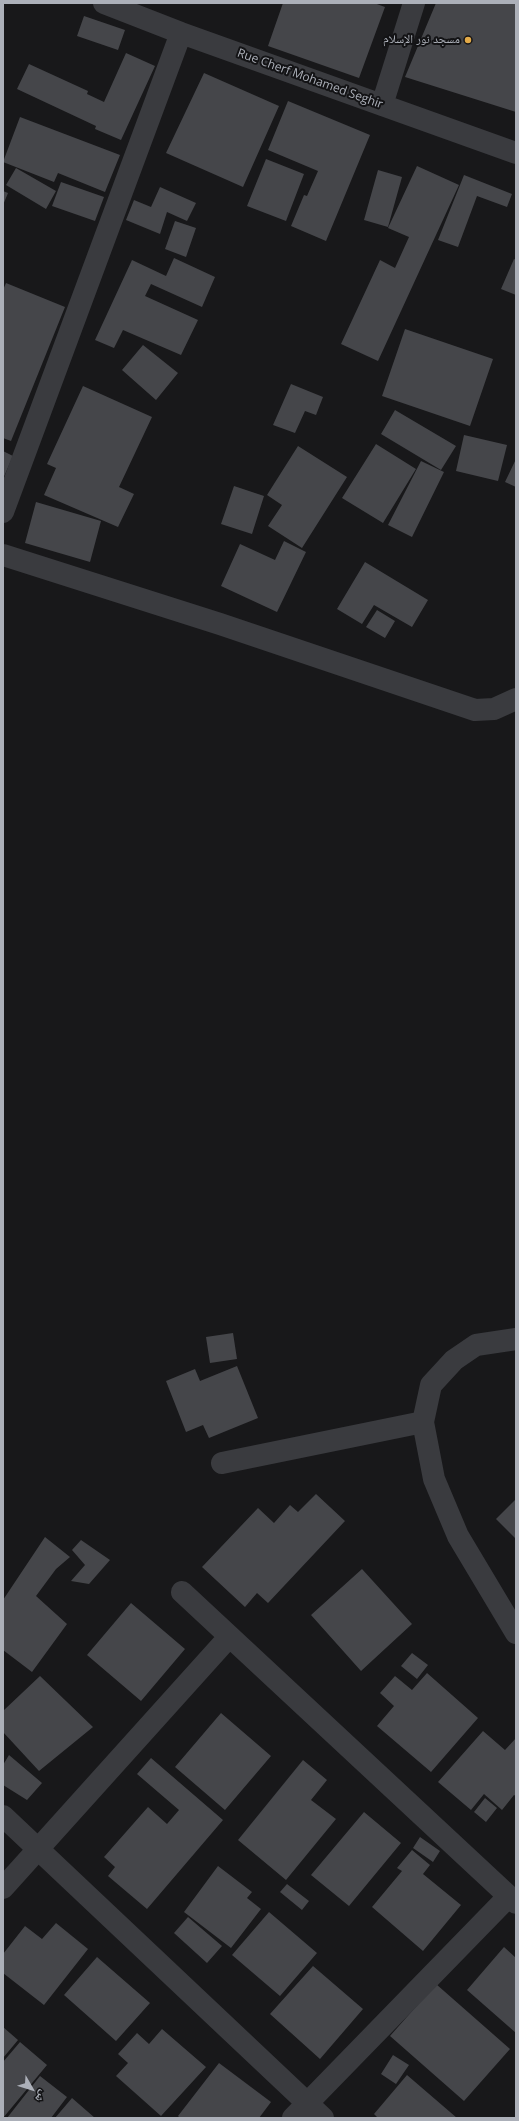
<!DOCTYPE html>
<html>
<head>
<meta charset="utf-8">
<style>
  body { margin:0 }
  #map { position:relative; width:519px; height:2121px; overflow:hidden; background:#18181a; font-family:"Open Sans","Noto Naskh Arabic",sans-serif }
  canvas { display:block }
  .frame { position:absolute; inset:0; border:4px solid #acb0b9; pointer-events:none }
  .north { position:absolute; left:12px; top:2069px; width:40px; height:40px; -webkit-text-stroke:3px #131315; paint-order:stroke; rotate:129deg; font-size:11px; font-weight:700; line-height:16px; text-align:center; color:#acb0b9 }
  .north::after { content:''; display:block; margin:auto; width:14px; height:18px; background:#acb0b9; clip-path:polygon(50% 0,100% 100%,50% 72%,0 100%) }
</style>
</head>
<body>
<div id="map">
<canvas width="519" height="2121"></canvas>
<div class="frame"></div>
<div class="north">ش</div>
</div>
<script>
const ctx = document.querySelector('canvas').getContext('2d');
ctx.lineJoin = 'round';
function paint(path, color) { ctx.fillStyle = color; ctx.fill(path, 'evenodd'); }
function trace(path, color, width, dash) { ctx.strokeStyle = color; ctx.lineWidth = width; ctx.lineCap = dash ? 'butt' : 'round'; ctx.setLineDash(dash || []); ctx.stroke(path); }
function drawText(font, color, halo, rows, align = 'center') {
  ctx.font = font + ' "Open Sans","Noto Naskh Arabic",sans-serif'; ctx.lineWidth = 4; ctx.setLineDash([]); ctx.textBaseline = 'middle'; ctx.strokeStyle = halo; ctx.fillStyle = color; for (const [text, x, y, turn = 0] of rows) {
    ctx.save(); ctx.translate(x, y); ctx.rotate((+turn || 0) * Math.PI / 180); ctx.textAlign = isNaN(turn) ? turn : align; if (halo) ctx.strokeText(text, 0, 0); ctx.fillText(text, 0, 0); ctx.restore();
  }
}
const building = new Path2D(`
  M 283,3 L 374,3 L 385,7 L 359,78 L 268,46 Z
  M 436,3 L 516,3 L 516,112 L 405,77 Z
  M 84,16 L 125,30 L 118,50 L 77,36 Z
  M 126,53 L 155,66 L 121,140 L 95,129 L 96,126 L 17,89 L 29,64 L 88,91 L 87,94 L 104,102 Z
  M 204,73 L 279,106 L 243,187 L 166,153 Z
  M 288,101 L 370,135 L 326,241 L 291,226 L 304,195 L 307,196 L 318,171 L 268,150 Z
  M 20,117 L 120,155 L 105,192 L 58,173 L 54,182 L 3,162 Z
  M 266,159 L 304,174 L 286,221 L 247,206 Z
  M 417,166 L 459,185 L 378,361 L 341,344 L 380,260 L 395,268 L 409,237 L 388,228 Z
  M 16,168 L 56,191 L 46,209 L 6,185 Z
  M 378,170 L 402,177 L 388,227 L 364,220 Z
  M 464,175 L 512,194 L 507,207 L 477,196 L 458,247 L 438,240 Z
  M 61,182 L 104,197 L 95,221 L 52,206 Z
  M 160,187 L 196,203 L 187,221 L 167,212 L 160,234 L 126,220 L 134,200 L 151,207 Z
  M 3,191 L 8,193 L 3,205 Z
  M 175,221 L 196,228 L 186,257 L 165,249 Z
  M 174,258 L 215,277 L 202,307 L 151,284 L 145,296 L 198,320 L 181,355 L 123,330 L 114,348 L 95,340 L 132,260 L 166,276 Z
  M 514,259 L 516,260 L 516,295 L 501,289 Z
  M 6,283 L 65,307 L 11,441 L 3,438 L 3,290 Z
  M 405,329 L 493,359 L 470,426 L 382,396 Z
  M 143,345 L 178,373 L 156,400 L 122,370 Z
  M 291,384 L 323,397 L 316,415 L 305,411 L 295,433 L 273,425 Z
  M 83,386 L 152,417 L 119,487 L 134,494 L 118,527 L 44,495 L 56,468 L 47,464 Z
  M 395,410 L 456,446 L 441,470 L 381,434 Z
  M 464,435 L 507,445 L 498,481 L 456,471 Z
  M 376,444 L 416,469 L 383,523 L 342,498 Z
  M 298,446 L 347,477 L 302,548 L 268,526 L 282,505 L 267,495 Z
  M 3,451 L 13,456 L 3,479 Z
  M 516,459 L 516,487 L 505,482 Z
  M 421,461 L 444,472 L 412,537 L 388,525 Z
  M 234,486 L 264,496 L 252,534 L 221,524 Z
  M 36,502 L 101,521 L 90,562 L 25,543 Z
  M 284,541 L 306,552 L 277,612 L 221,586 L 240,544 L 275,560 Z
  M 365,562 L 428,600 L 412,627 L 374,605 L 362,624 L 337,609 Z
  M 377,610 L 395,621 L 385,638 L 366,627 Z
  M 233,1333 L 237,1359 L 210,1363 L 206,1337 Z
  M 237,1366 L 258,1418 L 209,1438 L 203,1425 L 186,1432 L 166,1381 L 195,1369 L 200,1381 Z
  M 316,1494 L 345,1521 L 268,1603 L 257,1593 L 245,1607 L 202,1567 L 258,1508 L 274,1523 L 290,1505 L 298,1512 Z
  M 516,1499 L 516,1539 L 496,1519 Z
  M 45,1537 L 70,1557 L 56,1569 L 36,1596 L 67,1624 L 32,1672 L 3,1650 L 3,1600 Z
  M 81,1540 L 110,1560 L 89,1584 L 71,1581 L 85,1565 L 72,1550 Z
  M 362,1569 L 412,1624 L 361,1671 L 311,1615 Z
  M 131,1603 L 185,1649 L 141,1701 L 87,1655 Z
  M 412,1653 L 428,1665 L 417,1679 L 401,1666 Z
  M 427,1673 L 478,1718 L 431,1772 L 377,1726 L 394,1706 L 380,1693 L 395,1676 L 412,1690 Z
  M 40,1676 L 93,1727 L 39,1771 L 3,1732 L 3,1711 Z
  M 221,1713 L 271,1756 L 225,1810 L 175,1767 Z
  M 483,1731 L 505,1750 L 516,1738 L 516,1796 L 514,1795 L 502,1810 L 484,1794 L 471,1810 L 438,1782 Z
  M 9,1755 L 42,1783 L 27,1800 L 3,1785 L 3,1765 Z
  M 151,1758 L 223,1820 L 147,1909 L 108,1876 L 115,1867 L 104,1857 L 148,1807 L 167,1824 L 179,1810 L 137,1774 Z
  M 303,1760 L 327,1780 L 311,1800 L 336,1819 L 286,1880 L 238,1840 Z
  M 485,1798 L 497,1808 L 486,1822 L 474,1812 Z
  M 364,1812 L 401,1843 L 349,1906 L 311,1875 Z
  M 420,1837 L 440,1851 L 433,1862 L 413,1848 Z
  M 412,1850 L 430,1865 L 423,1874 L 461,1905 L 423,1951 L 372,1907 L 402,1871 L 397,1868 Z
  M 218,1866 L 252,1892 L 247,1898 L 261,1909 L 231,1948 L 184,1912 Z
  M 287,1884 L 309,1901 L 302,1910 L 280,1892 Z
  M 269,1912 L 317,1953 L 280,1996 L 232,1955 Z
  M 188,1917 L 222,1946 L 207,1963 L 174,1933 Z
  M 56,1923 L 88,1949 L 44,2005 L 3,1973 L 3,1954 L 25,1926 L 42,1939 Z
  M 504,1947 L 516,1958 L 516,2033 L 467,1990 Z
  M 97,1957 L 150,2003 L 116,2041 L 64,1995 Z
  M 313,1966 L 363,2009 L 320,2059 L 270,2014 Z
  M 436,1984 L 510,2049 L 464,2101 L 390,2036 Z
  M 3,2027 L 18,2040 L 3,2058 Z
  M 162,2029 L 206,2067 L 161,2116 L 116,2076 L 128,2063 L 118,2054 L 137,2033 L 149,2044 Z
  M 20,2042 L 47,2065 L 3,2118 L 3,2062 Z
  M 393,2055 L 409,2065 L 396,2084 L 381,2074 Z
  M 219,2063 L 271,2102 L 259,2118 L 180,2118 L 178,2116 Z
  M 407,2075 L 457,2118 L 378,2118 L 374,2114 Z
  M 40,2076 L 67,2097 L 51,2118 L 7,2118 Z
  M 72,2098 L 95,2118 L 55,2118 Z`);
const minor = new Path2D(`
  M 104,3 L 181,33 L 516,153
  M 382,105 L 414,3
  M 3,512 L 181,33
  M 3,555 L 220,624 L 475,710 L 494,709 L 516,699
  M 516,1339 L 476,1345 L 454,1360 L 431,1385 L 423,1422 L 434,1479 L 458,1536 L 516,1633
  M 222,1463 L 423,1422
  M 182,1592 L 516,1903
  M 3,1816 L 323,2118
  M 3,1888 L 229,1637
  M 293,2118 L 509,1896`);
const markers = [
  [468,40,4,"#e3aa48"]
];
const poiNames = [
  ["مسجد نور الإسلام",460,40]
];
const streetNames = [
  ["Rue Cherf Mohamed Seghir",310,79,20]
];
paint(building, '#45464a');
trace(minor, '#3a3b3f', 22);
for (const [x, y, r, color] of markers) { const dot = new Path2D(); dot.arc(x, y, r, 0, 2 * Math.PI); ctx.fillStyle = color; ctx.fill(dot); trace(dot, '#131315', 1.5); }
drawText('12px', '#acb0b9', '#131315', poiNames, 'right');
drawText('12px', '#acb0b9', '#131315', streetNames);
</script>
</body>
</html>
